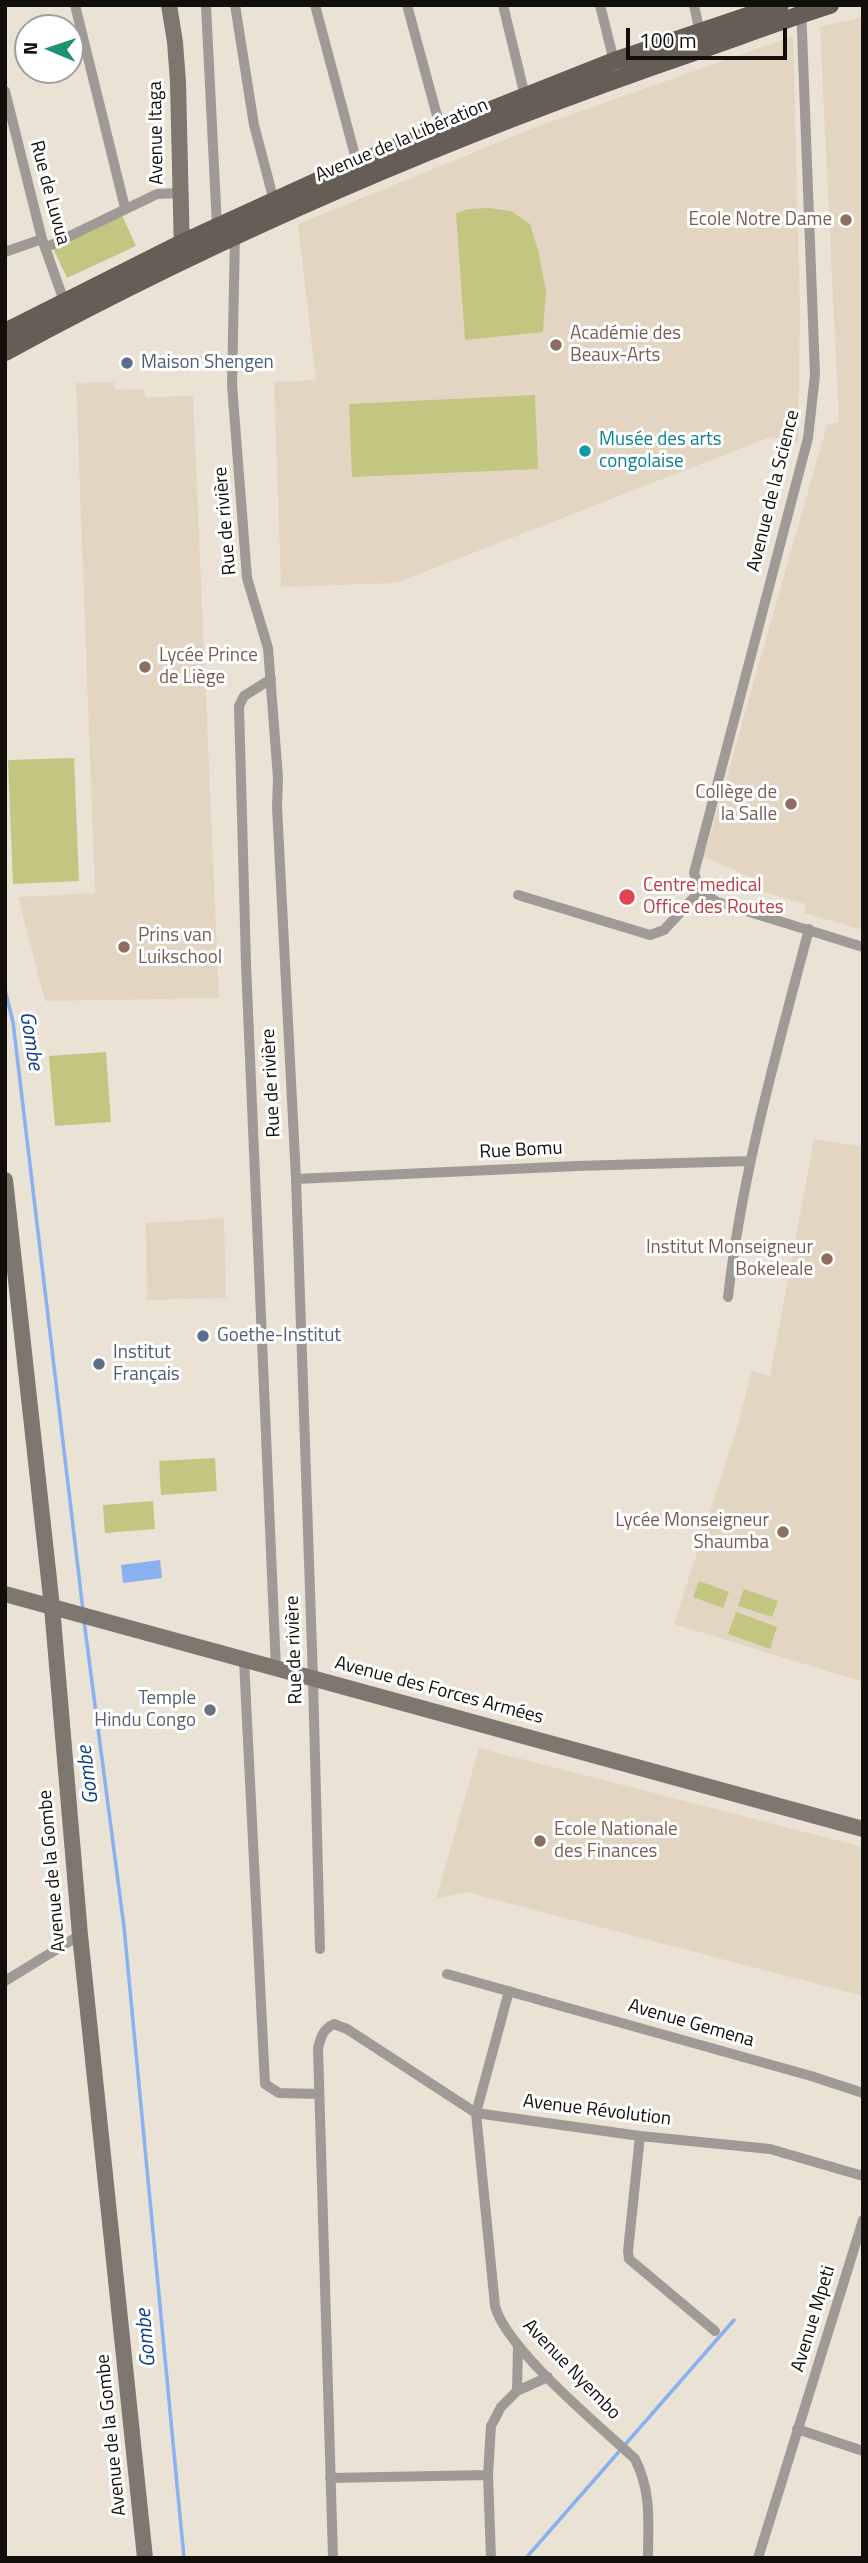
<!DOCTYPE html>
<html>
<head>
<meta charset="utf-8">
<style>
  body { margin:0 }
  #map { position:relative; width:868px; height:2563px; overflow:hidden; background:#eae2d5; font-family:"Titillium Web",sans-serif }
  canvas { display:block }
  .frame { position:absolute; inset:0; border:7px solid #120f0b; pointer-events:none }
  .north { position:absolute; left:14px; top:14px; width:70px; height:70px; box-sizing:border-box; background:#fff; border:2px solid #a09f9d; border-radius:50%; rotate:272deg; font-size:19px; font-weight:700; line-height:28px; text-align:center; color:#120f0b }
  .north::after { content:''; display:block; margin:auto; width:24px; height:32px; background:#1e9174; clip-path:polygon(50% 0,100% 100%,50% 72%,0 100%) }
  .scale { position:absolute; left:626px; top:28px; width:161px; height:32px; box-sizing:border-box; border:4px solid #120f0b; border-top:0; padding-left:9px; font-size:21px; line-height:24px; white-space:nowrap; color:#120f0b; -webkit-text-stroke:5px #fff; paint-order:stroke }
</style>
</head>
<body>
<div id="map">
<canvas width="868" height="2563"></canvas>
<div class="frame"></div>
<div class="north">N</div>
<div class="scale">100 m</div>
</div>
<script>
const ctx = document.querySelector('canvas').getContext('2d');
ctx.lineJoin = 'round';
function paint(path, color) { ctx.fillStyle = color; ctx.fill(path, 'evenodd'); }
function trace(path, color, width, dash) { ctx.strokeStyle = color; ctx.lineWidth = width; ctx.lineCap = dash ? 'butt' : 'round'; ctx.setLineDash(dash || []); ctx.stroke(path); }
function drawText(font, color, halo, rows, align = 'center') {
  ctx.font = font + ' "Titillium Web",sans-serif'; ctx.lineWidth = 6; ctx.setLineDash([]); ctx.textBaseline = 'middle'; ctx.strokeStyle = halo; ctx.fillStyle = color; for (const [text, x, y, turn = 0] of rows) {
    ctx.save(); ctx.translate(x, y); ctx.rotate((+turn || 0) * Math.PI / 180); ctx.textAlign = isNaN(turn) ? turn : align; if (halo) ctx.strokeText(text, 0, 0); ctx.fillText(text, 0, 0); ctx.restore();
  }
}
const built = new Path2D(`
  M 863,17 L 863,930 L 804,913 L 806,904 L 759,891 L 762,882 L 704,857 L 827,425 L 839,422 L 820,27 Z
  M 793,36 L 800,310 L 798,443 L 770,437 L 396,583 L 281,587 L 274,382 L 316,380 L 298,224 L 539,126 Z
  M 114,382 L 115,390 L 144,389 L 145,397 L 193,396 L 219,998 L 45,1001 L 18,897 L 95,893 L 76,383 Z
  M 814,1139 L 863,1147 L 863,1682 L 674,1624 L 736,1431 L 752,1371 L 770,1376 Z
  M 224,1218 L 226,1298 L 147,1300 L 146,1223 Z
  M 479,1748 L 863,1847 L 863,1996 L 466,1892 L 436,1899 Z`);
const green = new Path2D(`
  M 488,208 L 511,211 L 530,224 L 538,250 L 546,291 L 543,332 L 465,340 L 456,213 L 469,209 Z
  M 122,215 L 136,246 L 67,278 L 53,248 Z
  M 535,395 L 538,469 L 352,477 L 349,404 Z
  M 74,758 L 79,881 L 13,884 L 8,760 Z
  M 106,1052 L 111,1122 L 55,1126 L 49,1056 Z
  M 215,1458 L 217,1491 L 161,1495 L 159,1461 Z
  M 153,1501 L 155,1529 L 105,1533 L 103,1505 Z
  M 699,1581 L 729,1592 L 723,1608 L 693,1597 Z
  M 744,1589 L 778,1601 L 772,1617 L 738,1606 Z
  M 736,1612 L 777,1627 L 770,1649 L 728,1634 Z`);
const water = new Path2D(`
  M 160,1560 L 162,1578 L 123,1583 L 121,1565 Z`);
const stream = new Path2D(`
  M 5,990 L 13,1022 L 83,1610
  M 84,1621 L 124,1927 L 184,2558
  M 526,2558 L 734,2320`);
const street = new Path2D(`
  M 75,5 L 125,208
  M 206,5 L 217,227
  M 235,5 L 254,125 L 274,201
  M 315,5 L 357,163
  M 407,5 L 442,134
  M 503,5 L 525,96
  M 600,5 L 614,61
  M 694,5 L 700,33
  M 801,5 L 815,375 L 808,438 L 694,873 L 700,891 L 717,902 L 863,947
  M 5,91 L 42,239 L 64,301
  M 235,235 L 232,385 L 247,578 L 268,648 L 278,778 L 277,806 L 296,1179 L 313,1679 L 320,1949
  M 45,248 L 157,194 L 179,193
  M 5,252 L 42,239
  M 271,679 L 244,696 L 239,706 L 246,964 L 276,1669
  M 518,895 L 650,935 L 664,930 L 700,891
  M 296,1179 L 577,1166 L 749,1161
  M 728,1297 C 742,1172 777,1051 809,929
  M 244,1660 L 265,2084 L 279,2093 L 319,2094
  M 447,1974 L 811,2076 L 863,2093
  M 5,1981 L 80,1935
  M 509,1991 L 476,2113 L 495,2306 C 506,2349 600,2426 635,2459 C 652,2493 648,2521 648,2558
  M 640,2136 L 628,2251 L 629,2259 L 715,2331
  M 517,2391 L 518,2346
  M 797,2429 L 863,2451
  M 330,2478 L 488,2475
  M 333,2558 L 318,2048 C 321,2037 323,2029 334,2024 L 347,2029 L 476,2113 L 640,2136 L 770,2149 L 863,2176
  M 491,2558 L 488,2475 L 491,2426 L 501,2407 L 517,2391 L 548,2377
  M 758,2558 L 863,2220`);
const secondary = new Path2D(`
  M 169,5 L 175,42 L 178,82 L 182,254
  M 5,1180 L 52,1607 L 80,1935 L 145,2558
  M 5,1594 L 863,1829`);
const primary = new Path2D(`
  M 5,332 L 180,244 L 357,163 L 614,61 L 780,5
  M 5,352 C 227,231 460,132 700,50 C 743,35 786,19 830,5`);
const markers = [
  [846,220,7,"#8d6e63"],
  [556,345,7,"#8d6e63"],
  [127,363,7,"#5c6f8a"],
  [585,451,7,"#0f9aa8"],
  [145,667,7,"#8d6e63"],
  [791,804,7,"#8d6e63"],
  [627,897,9,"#e0444e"],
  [124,947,7,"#8d6e63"],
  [827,1259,7,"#8d6e63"],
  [203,1336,7,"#5c6f8a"],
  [99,1364,7,"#5c6f8a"],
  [783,1532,7,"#8d6e63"],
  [210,1710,7,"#6b7280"],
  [540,1841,7,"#8d6e63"]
];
const streetNames = [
  ["Avenue Itaga",157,133,-91],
  ["Avenue de la Libération",402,141,-23],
  ["Rue de Luvua",49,193,75],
  ["Avenue de la Science",774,491,-76],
  ["Rue de rivière",226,521,-95],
  ["Rue de rivière",272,1083,-93],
  ["Rue Bomu",521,1151,-3],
  ["Rue de rivière",295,1650,-92],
  ["Avenue des Forces Armées",439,1691,15],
  ["Avenue de la Gombe",53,1871,-95],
  ["Avenue Gemena",691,2024,16],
  ["Avenue Révolution",597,2111,7],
  ["Avenue Mpeti",814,2319,-73],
  ["Avenue Nyembo",571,2370,46],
  ["Avenue de la Gombe",112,2435,-96]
];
const educationNames = [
  ["Ecole Notre Dame",832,220],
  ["Académie des",570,334,"left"],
  ["Beaux-Arts",570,356,"left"],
  ["Lycée Prince",159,656,"left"],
  ["de Liège",159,678,"left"],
  ["Collège de",777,793],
  ["la Salle",777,815],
  ["Prins van",138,936,"left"],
  ["Luikschool",138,958,"left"],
  ["Institut Monseigneur",813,1248],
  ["Bokeleale",813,1270],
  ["Lycée Monseigneur",769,1521],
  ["Shaumba",769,1543],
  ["Ecole Nationale",554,1830,"left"],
  ["des Finances",554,1852,"left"]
];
const serviceNames = [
  ["Maison Shengen",141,363],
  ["Goethe-Institut",217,1336],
  ["Institut",113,1353],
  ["Français",113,1375]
];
const cultureNames = [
  ["Musée des arts",599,440],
  ["congolaise",599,462]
];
const healthNames = [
  ["Centre medical",643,886],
  ["Office des Routes",643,908]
];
const worshipNames = [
  ["Temple",196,1699],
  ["Hindu Congo",196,1721]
];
const waterNames = [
  ["Gombe",30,1041,81],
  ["Gombe",89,1775,-97],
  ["Gombe",147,2338,-95]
];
paint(built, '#e2d6c3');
paint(green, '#c3c681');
paint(water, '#89b1ef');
trace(stream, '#89b1ef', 3.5);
trace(street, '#9f9a95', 10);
trace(secondary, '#7e7770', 16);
trace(primary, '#665e56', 18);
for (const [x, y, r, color] of markers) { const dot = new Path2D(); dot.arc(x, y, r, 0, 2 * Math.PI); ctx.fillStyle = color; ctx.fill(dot); trace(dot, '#fff', 2.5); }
drawText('19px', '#120f0b', '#fff', streetNames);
drawText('19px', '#785e54', '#fff', educationNames, 'right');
drawText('19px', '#4e5e75', '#fff', serviceNames, 'left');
drawText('19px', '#0d838f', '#fff', cultureNames, 'left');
drawText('19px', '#be3a42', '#fff', healthNames, 'left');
drawText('19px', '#5b616d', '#fff', worshipNames, 'right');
drawText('italic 21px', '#0e3f85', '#fff', waterNames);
</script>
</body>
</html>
